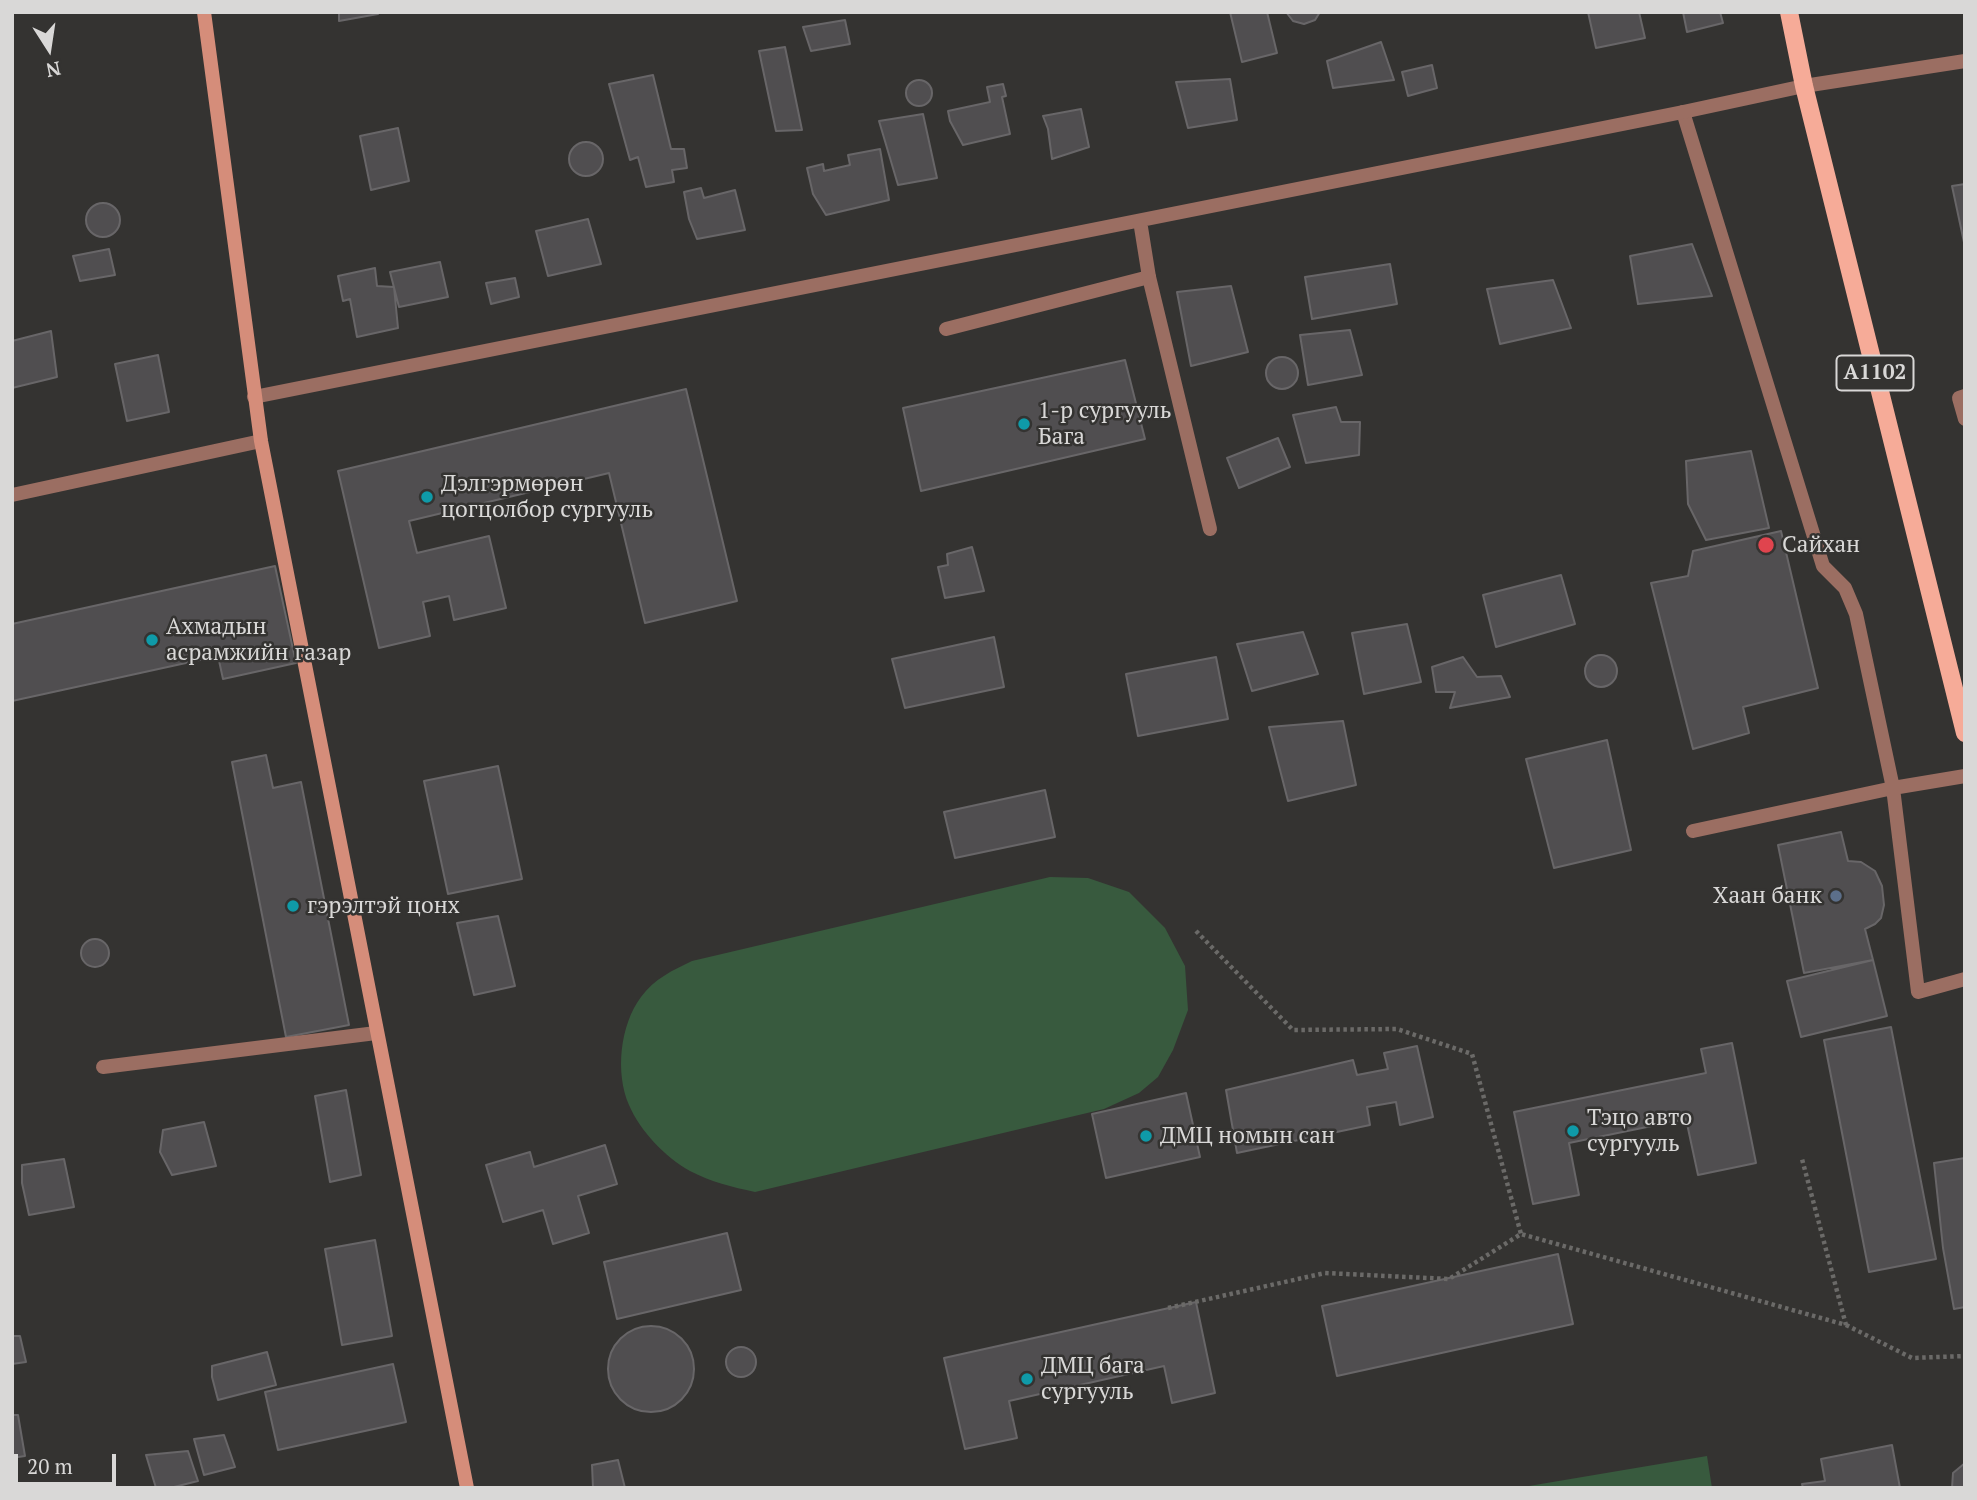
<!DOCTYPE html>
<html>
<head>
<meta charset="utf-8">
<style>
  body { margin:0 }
  #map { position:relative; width:1977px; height:1500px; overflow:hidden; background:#343331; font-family:"PT Serif",serif }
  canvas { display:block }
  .frame { position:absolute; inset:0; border:14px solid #d9d8d7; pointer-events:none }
  .north { position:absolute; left:14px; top:14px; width:70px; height:70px; -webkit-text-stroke:5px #343331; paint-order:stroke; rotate:168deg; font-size:19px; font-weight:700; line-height:28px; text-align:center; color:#d9d8d7 }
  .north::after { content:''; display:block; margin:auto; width:24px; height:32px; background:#d9d8d7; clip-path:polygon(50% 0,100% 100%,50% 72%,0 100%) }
  .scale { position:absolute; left:14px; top:1454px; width:102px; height:32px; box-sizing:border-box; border:4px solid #d9d8d7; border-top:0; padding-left:9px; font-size:21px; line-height:24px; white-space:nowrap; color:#d9d8d7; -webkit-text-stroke:5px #343331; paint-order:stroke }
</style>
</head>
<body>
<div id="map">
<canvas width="1977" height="1500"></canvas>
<div class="frame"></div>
<div class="north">N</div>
<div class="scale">20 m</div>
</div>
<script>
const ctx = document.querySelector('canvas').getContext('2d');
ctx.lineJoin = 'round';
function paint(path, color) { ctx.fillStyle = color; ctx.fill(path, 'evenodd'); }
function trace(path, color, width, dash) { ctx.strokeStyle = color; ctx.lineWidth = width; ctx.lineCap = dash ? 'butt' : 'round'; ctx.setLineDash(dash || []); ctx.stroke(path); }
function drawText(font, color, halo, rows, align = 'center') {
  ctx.font = font + ' "PT Serif",serif'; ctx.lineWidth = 5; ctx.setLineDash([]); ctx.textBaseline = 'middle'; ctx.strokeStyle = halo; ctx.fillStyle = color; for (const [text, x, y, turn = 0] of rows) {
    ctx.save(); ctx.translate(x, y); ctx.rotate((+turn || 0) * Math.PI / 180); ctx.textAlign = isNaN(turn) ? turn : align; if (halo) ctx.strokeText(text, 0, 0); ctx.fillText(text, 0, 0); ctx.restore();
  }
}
const green = new Path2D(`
  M 1050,877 L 1088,878 L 1129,892 L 1165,928 L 1185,966 L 1188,1010 L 1173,1050 L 1158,1077 L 1139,1093 L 1104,1109 L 755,1192 C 732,1187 711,1182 690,1171 C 665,1157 640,1131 629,1105 C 615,1073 620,1025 641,997 C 654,979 673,970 692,961 Z
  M 1707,1456 L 1712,1488 L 1517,1488 Z`);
const building = new Path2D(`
  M 339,12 L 377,12 L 378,14 L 339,21 Z
  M 1230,12 L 1267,12 L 1277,53 L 1242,62 Z
  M 1286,12 L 1320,12 L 1315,20 L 1304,24 L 1293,21 Z
  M 1588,12 L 1639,12 L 1645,38 L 1596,48 Z
  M 1683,12 L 1720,12 L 1723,23 L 1687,32 Z
  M 845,20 L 850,44 L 811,51 L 803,27 Z
  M 1381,42 L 1394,80 L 1333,88 L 1327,61 Z
  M 785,47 L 802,130 L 776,131 L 759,51 Z
  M 1432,65 L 1437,88 L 1408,96 L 1402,72 Z
  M 653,75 L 671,149 L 684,149 L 687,168 L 672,170 L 674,182 L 646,187 L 638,157 L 630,160 L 609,84 Z
  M 1230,79 L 1237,120 L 1188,128 L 1176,82 Z
  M906 93a13 13 0 1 1 26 0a13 13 0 1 1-26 0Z
  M 1003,84 L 1006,96 L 1002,97 L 1010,134 L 963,145 L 950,121 L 948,111 L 990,102 L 987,87 Z
  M 1081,109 L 1089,147 L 1052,159 L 1048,129 L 1043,116 Z
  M 923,114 L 937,178 L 898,185 L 879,121 Z
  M 398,128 L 409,181 L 371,190 L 360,136 Z
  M569 159a17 17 0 1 1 34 0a17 17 0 1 1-34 0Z
  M 880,149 L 889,200 L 826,215 L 813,194 L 807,168 L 823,164 L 824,171 L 850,165 L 848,155 Z
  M 1965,184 L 1965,247 L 1952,186 Z
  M 701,188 L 704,198 L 735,190 L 745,230 L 697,239 L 689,219 L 684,192 Z
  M86 220a17 17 0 1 1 34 0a17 17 0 1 1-34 0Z
  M 588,219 L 601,264 L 548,276 L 536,231 Z
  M 1692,244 L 1712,296 L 1638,304 L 1630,256 Z
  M 109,249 L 115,275 L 80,281 L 73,256 Z
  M 440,262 L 448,297 L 399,307 L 390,272 Z
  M 1390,264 L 1397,304 L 1312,319 L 1305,277 Z
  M 375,268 L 377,286 L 394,287 L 398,328 L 357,337 L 350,299 L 343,301 L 338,276 Z
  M 515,278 L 519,297 L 491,304 L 486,283 Z
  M 1553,280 L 1571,328 L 1500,344 L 1487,289 Z
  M 1231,286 L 1248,352 L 1191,366 L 1177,292 Z
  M 1350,330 L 1362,375 L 1308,385 L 1300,335 Z
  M 51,331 L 57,377 L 12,388 L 12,341 Z
  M 158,355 L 169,412 L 127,421 L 115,364 Z
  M1266 373a16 16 0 1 1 32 0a16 16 0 1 1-32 0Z
  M 1125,360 L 1145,439 L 921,491 L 903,408 Z
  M 686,389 L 737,601 L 645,623 L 609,473 L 409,521 L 417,553 L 489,536 L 506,608 L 454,620 L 449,596 L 423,602 L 430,636 L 379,648 L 338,471 Z
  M 1336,407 L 1341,422 L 1360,422 L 1359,455 L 1306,463 L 1293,415 Z
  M 1278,438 L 1290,467 L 1239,488 L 1227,458 Z
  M 1751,451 L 1769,528 L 1706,540 L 1688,504 L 1686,461 Z
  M 1781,531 L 1818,688 L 1743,707 L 1749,733 L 1693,749 L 1651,583 L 1688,576 L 1693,551 Z
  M 972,547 L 984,591 L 945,598 L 938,567 L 948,565 L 947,554 Z
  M 275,566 L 296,663 L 223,679 L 218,656 L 12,701 L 12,624 Z
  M 1561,575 L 1575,624 L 1496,647 L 1483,595 Z
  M 1407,624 L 1421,682 L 1364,694 L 1352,633 Z
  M 1303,632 L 1318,674 L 1252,691 L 1237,644 Z
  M 994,637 L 1004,687 L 905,708 L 892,659 Z
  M1585 671a16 16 0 1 1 32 0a16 16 0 1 1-32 0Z
  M 1216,657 L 1228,719 L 1138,736 L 1126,674 Z
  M 1463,657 L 1477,677 L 1501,676 L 1510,697 L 1450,708 L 1455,692 L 1436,692 L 1432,667 Z
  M 1343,721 L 1356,785 L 1288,801 L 1269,727 Z
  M 1607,740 L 1631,850 L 1554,868 L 1526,759 Z
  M 266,755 L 273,788 L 301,782 L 349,1025 L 286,1037 L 232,762 Z
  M 498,766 L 522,879 L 448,894 L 424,781 Z
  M 1045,790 L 1055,837 L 955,858 L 944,812 Z
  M 1841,832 L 1848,861 L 1861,862 L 1875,871 L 1882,886 L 1884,905 L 1881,918 L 1875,924 L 1865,929 L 1873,960 L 1804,973 L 1778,845 Z
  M 498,916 L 515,986 L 474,995 L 457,923 Z
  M81 953a14 14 0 1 1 28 0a14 14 0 1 1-28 0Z
  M 1873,960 L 1887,1016 L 1801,1037 L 1787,981 Z
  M 1891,1027 L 1936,1259 L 1869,1272 L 1824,1040 Z
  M 1732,1043 L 1756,1163 L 1698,1175 L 1686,1119 L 1569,1143 L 1579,1195 L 1533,1204 L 1514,1112 L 1706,1073 L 1701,1049 Z
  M 1417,1046 L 1433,1117 L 1400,1125 L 1396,1102 L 1367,1107 L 1370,1125 L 1237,1153 L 1226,1090 L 1353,1060 L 1357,1075 L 1388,1069 L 1384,1053 Z
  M 346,1090 L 361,1175 L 330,1182 L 315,1096 Z
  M 1186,1093 L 1200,1157 L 1106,1178 L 1092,1114 Z
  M 204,1122 L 216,1166 L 172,1175 L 160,1152 L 163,1130 Z
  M 605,1145 L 617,1184 L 578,1196 L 589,1233 L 553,1244 L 543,1210 L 503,1222 L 486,1165 L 530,1152 L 534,1167 Z
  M 1965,1158 L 1965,1307 L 1954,1309 L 1943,1248 L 1934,1163 Z
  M 64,1159 L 74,1207 L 29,1215 L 22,1183 L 22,1165 Z
  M 727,1233 L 741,1290 L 617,1319 L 604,1262 Z
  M 375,1240 L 392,1336 L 342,1345 L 325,1249 Z
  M 1558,1254 L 1573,1324 L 1337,1376 L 1322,1306 Z
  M 1196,1302 L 1215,1393 L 1172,1403 L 1164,1366 L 1009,1401 L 1017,1438 L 965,1449 L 944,1358 Z
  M608 1369a43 43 0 1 1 86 0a43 43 0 1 1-86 0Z
  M 12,1331 L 13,1336 L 20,1336 L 26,1362 L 12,1364 Z
  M726 1362a15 15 0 1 1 30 0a15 15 0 1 1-30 0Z
  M 267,1352 L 276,1385 L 218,1400 L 212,1377 L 212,1366 Z
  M 393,1364 L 406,1422 L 278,1450 L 265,1392 Z
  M 12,1415 L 18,1415 L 25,1456 L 12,1458 Z
  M 224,1435 L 235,1467 L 204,1475 L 194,1439 Z
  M 1892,1445 L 1900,1488 L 1803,1488 L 1802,1484 L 1825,1481 L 1821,1459 Z
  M 188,1451 L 198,1481 L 170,1488 L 156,1488 L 146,1455 Z
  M 618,1460 L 625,1488 L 593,1488 L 592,1465 Z
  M 1965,1463 L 1965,1488 L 1952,1488 L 1953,1473 Z`);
const path = new Path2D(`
  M 1196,931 L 1293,1030 L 1397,1029 L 1472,1054 L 1521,1234
  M 1168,1308 L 1325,1273 L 1449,1279 L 1521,1234 L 1846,1325 L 1802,1159
  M 1846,1325 L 1912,1358 L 1965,1356`);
const lane = new Path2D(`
  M 1683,112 L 1823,566 L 1845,588 L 1856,614 L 1893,788 L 1918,992 L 1965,979
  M 946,329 L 1149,277
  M 1965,396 L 1959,398 L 1965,419
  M 1693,831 L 1893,788 L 1965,776`);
const street = new Path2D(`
  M 1140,221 L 1149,277 L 1210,529
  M 254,397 L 1683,112 L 1804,86 L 1965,61
  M 12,495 L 261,441
  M 103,1067 L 376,1033`);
const secondary = new Path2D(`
  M 204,12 L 261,441 L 467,1488`);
const primary = new Path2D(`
  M 1789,12 L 1804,86 L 1965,733`);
const markers = [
  [1024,424,7,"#0f9aa8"],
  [427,497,7,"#0f9aa8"],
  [1766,545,9,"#e0444e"],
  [152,640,7,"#0f9aa8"],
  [1836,896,7,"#5c6f8a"],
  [293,906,7,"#0f9aa8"],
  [1573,1131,7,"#0f9aa8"],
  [1146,1136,7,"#0f9aa8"],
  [1027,1379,7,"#0f9aa8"]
];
const shields = [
  [1875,373,77]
];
const shieldNames = [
  ["A1102",1875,373]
];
const poiNames = [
  ["1-р сургууль",1038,411],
  ["Бага",1038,437],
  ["Дэлгэрмөрөн",441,484],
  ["цогцолбор сургууль",441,510],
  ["Сайхан",1782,545],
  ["Ахмадын",166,627],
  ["асрамжийн газар",166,653],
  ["Хаан банк",1822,896,"right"],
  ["гэрэлтэй цонх",307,906],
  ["Тэцо авто",1587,1118],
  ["сургууль",1587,1144],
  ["ДМЦ номын сан",1160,1136],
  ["ДМЦ бага",1041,1366],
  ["сургууль",1041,1392]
];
paint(green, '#385a3e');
paint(building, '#504e50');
trace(building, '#686668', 2);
trace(path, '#6b6a68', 4.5, [3.5, 3.5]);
trace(lane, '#9b6e62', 14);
trace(street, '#9b6e62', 14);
trace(secondary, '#d58d7a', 14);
trace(primary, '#f6ab98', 18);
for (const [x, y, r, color] of markers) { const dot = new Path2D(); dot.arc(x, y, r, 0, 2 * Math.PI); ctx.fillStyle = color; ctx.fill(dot); trace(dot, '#343331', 2.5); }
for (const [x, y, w] of shields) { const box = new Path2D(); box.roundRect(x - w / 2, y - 17.5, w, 35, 5); ctx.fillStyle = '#343331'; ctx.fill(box); trace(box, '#d9d8d7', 2); }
drawText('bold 21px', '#d9d8d7', null, shieldNames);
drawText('23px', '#d9d8d7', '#343331', poiNames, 'left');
</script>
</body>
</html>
